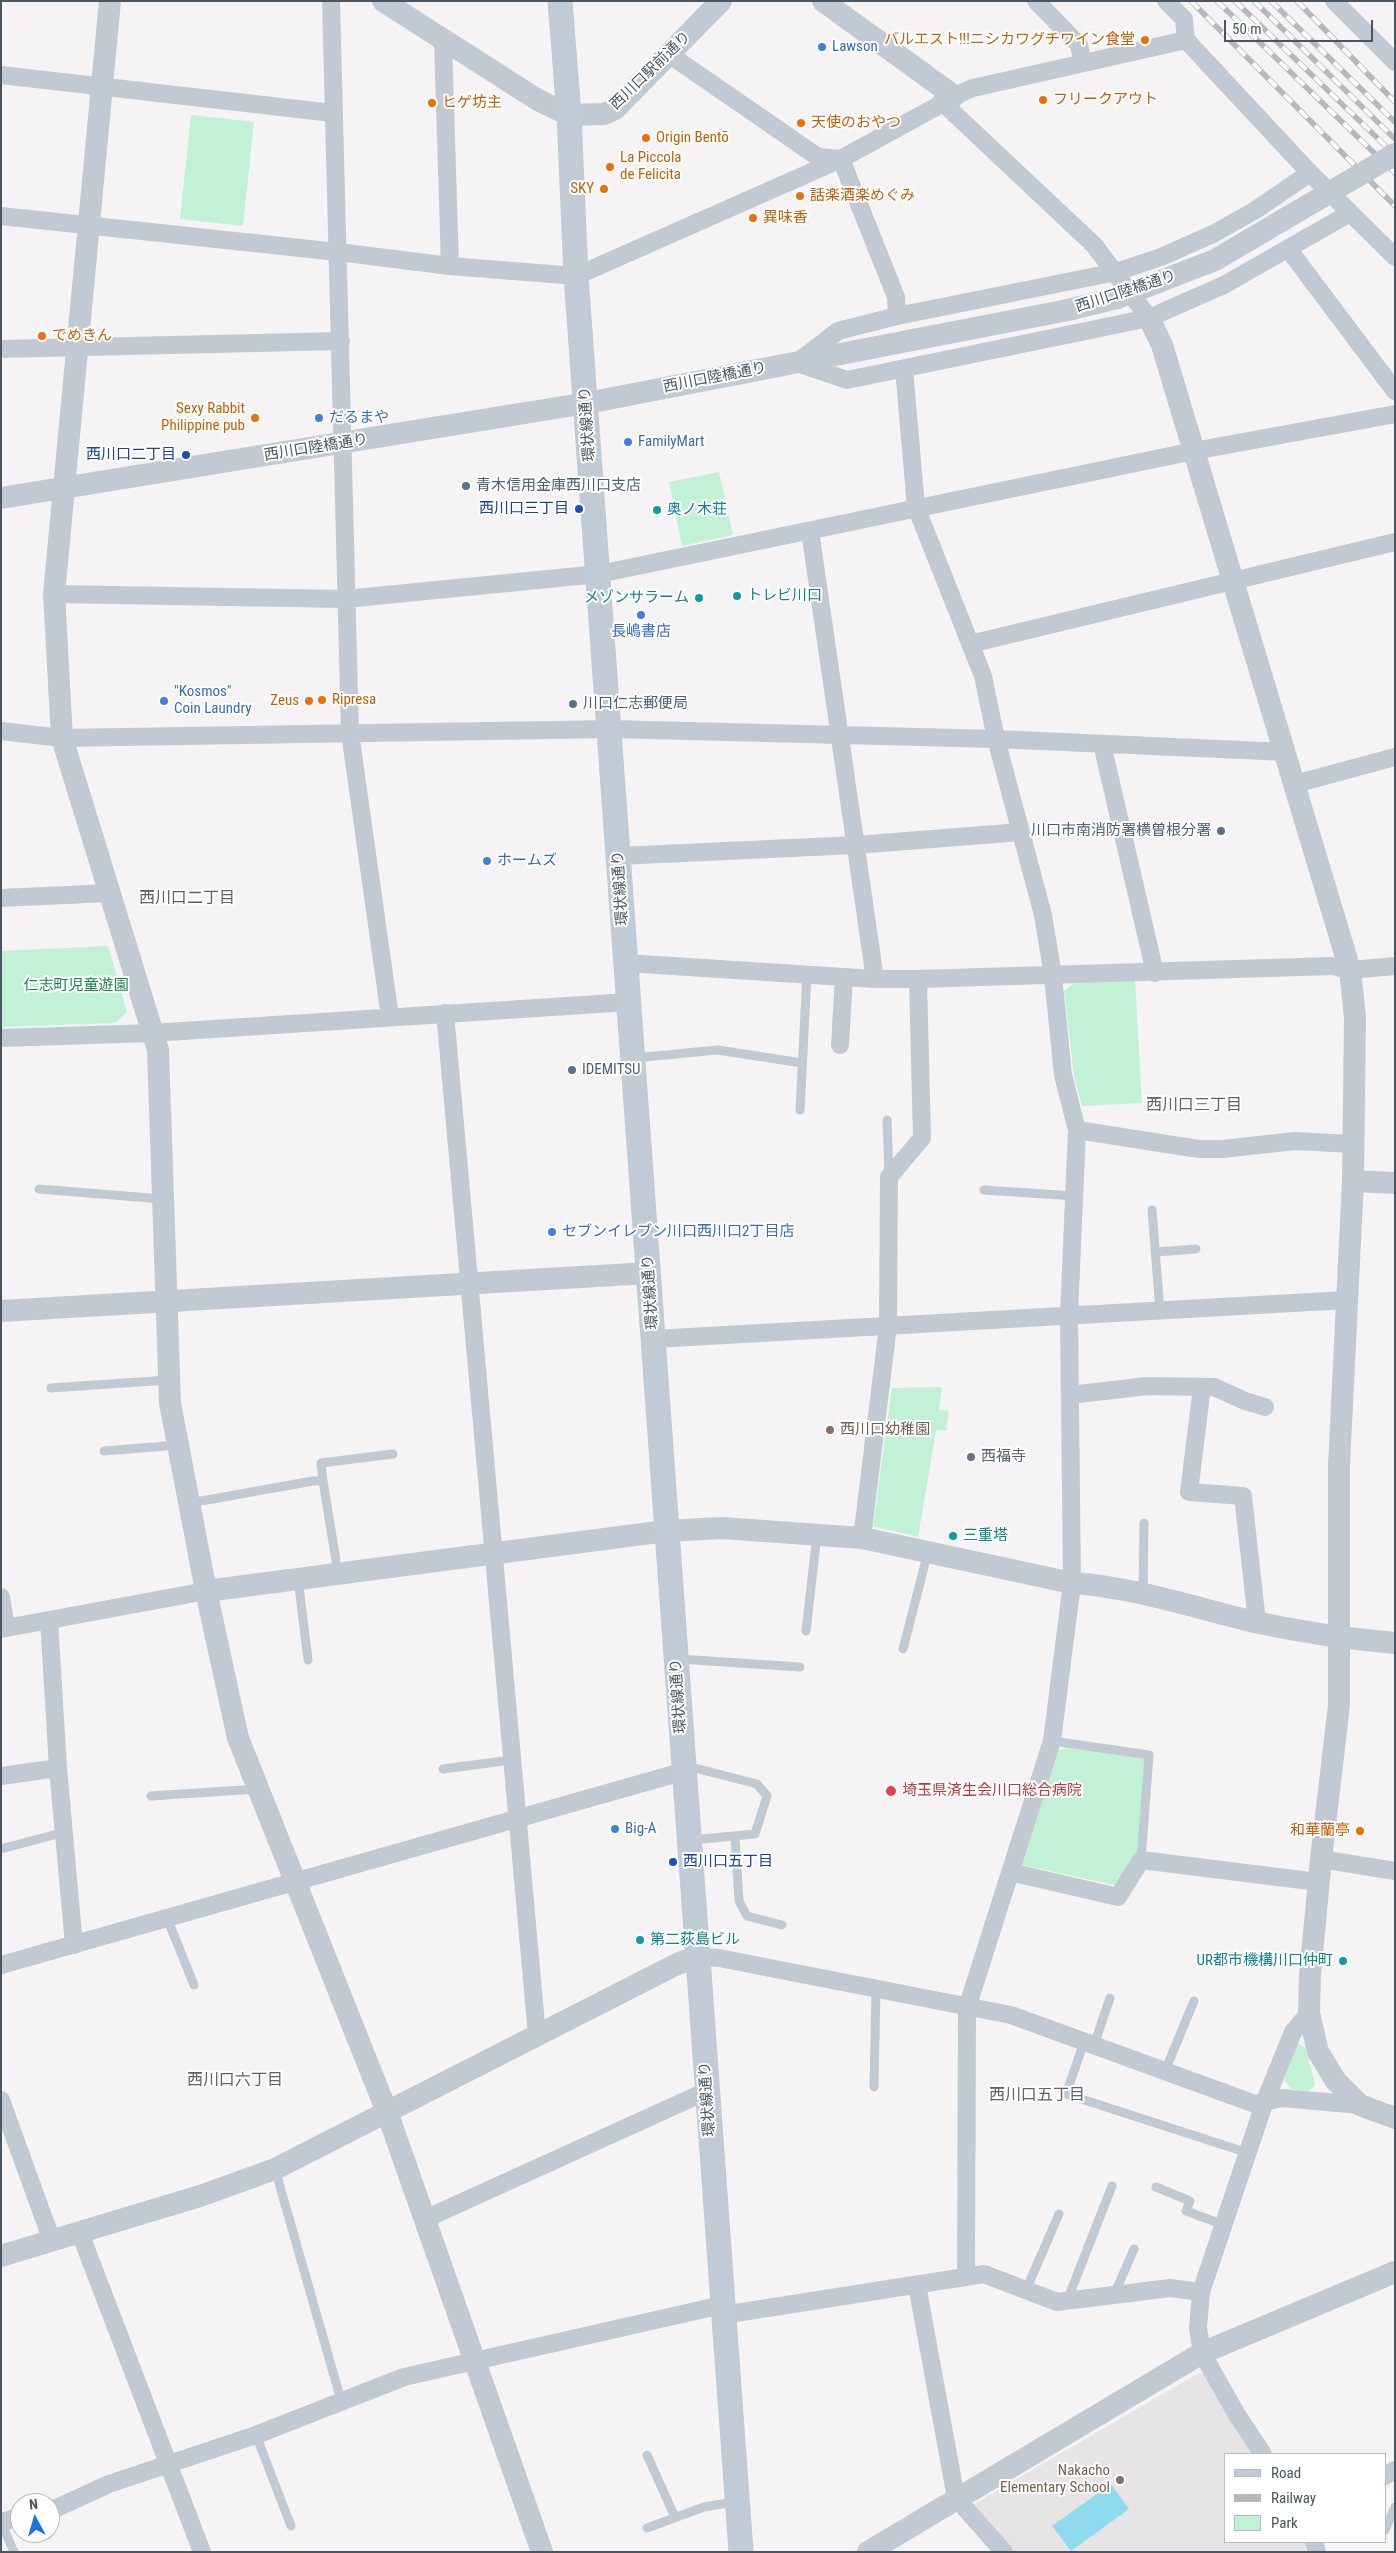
<!DOCTYPE html>
<html>
<head>
<meta charset="utf-8">
<style>
  body { margin:0 }
  #map { position:relative; width:1396px; height:2553px; overflow:hidden; background:#f5f3f3; font-family:"Roboto Condensed",sans-serif }
  canvas { display:block }
  .frame { position:absolute; inset:0; border:2px solid #4a5661; pointer-events:none }
  .legend { position:absolute; left:1224px; top:2453px; width:162px; height:90px; box-sizing:border-box; background:#fff; border:1px solid #b7bbc0; margin:0; padding:6px 9px; list-style:none; font-size:15px; color:#4a5661 }
  .legend li { display:flex; align-items:center; gap:10px; height:25px }
  .legend b { width:25px; border:1px solid #b7bbc0 }
  .north { position:absolute; left:10px; top:2493px; width:50px; height:50px; box-sizing:border-box; background:#fff; border:1px solid #b7bbc0; border-radius:50%; rotate:354deg; font-size:14px; font-weight:700; line-height:20px; text-align:center; color:#4a5661 }
  .north::after { content:''; display:block; margin:auto; width:18px; height:22px; background:#1a73e8; clip-path:polygon(50% 0,100% 100%,50% 72%,0 100%) }
  .scale { position:absolute; left:1224px; top:20px; width:149px; height:22px; box-sizing:border-box; border:2px solid #4a5661; border-top:0; padding-left:6px; font-size:15px; line-height:18px; white-space:nowrap; color:#4a5661; -webkit-text-stroke:4px #fff; paint-order:stroke }
</style>
</head>
<body>
<div id="map">
<canvas width="1396" height="2553"></canvas>
<div class="frame"></div>
<ul class="legend">
<li><b style="height:6px;background:#c1cbd6"></b>Road</li>
<li><b style="height:6px;background:#b5b8bd"></b>Railway</li>
<li><b style="height:14px;background:#c3f1d5"></b>Park</li>
</ul>
<div class="north">N</div>
<div class="scale">50 m</div>
</div>
<script>
const ctx = document.querySelector('canvas').getContext('2d');
ctx.lineJoin = 'round';
function paint(path, color) { ctx.fillStyle = color; ctx.fill(path, 'evenodd'); }
function trace(path, color, width, dash) { ctx.strokeStyle = color; ctx.lineWidth = width; ctx.lineCap = dash ? 'butt' : 'round'; ctx.setLineDash(dash || []); ctx.stroke(path); }
function drawText(font, color, halo, rows, align = 'center') {
  ctx.font = font + ' "Roboto Condensed","Noto Sans JP",sans-serif'; ctx.lineWidth = 4; ctx.setLineDash([]); ctx.textBaseline = 'middle'; ctx.strokeStyle = halo; ctx.fillStyle = color; for (const [text, x, y, turn = 0] of rows) {
    ctx.save(); ctx.translate(x, y); ctx.rotate((+turn || 0) * Math.PI / 180); ctx.textAlign = isNaN(turn) ? turn : align; if (halo) ctx.strokeText(text, 0, 0); ctx.fillText(text, 0, 0); ctx.restore();
  }
}
const education = new Path2D(`
  M 1199,2373 L 1206,2374 L 1257,2454 L 1225,2454 L 1225,2542 L 1305,2542 L 1306,2552 L 1013,2552 L 972,2505 Z`);
const green = new Path2D(`
  M 191,115 L 254,122 L 243,226 L 180,219 Z
  M 719,472 L 733,535 L 682,546 L 669,482 Z
  M 108,946 L 127,1012 L 115,1023 L 1,1027 L 1,951 Z
  M 1076,981 L 1135,981 L 1142,1103 L 1082,1106 L 1074,1076 L 1064,991 Z
  M 942,1387 L 939,1410 L 949,1411 L 946,1431 L 936,1430 L 918,1537 L 873,1526 L 892,1388 Z
  M 1067,1748 L 1146,1759 L 1138,1856 L 1119,1886 L 1022,1865 L 1058,1750 Z
  M 1299,2044 L 1305,2048 L 1315,2083 L 1314,2087 L 1308,2091 L 1291,2089 L 1284,2080 L 1294,2048 Z`);
const water = new Path2D(`
  M 1111,2484 L 1129,2509 L 1071,2551 L 1052,2526 Z`);
const service = new Path2D(`
  M 634,1058 L 718,1050 L 802,1063
  M 800,1110 L 807,974
  M 887,1120 L 889,1174
  M 39,1189 L 162,1199
  M 984,1190 L 1075,1196
  M 1152,1210 L 1160,1311
  M 1156,1252 L 1196,1249
  M 51,1388 L 168,1380
  M 104,1451 L 178,1445
  M 323,1481 L 321,1463 L 393,1454
  M 190,1503 L 313,1481 L 323,1481 L 338,1573
  M 298,1579 L 308,1660
  M 1143,1593 L 1144,1523
  M 806,1631 L 817,1535
  M 903,1649 L 928,1552
  M 678,1659 L 800,1667
  M 1052,1741 L 1149,1755 L 1141,1860
  M 687,1766 L 757,1784 L 767,1796 L 755,1834 L 691,1840
  M 443,1769 L 511,1760
  M 151,1796 L 258,1789
  M 735,1836 L 739,1901 L 747,1916 L 782,1925
  M 1,1849 L 65,1832
  M 167,1918 L 194,1985
  M 1084,2042 L 1066,2094 L 1248,2153
  M 1094,2045 L 1110,1998
  M 1165,2071 L 1194,2001
  M 874,2087 L 876,1987
  M 275,2169 L 341,2400
  M 1156,2187 L 1190,2201 L 1186,2211 L 1224,2225
  M 1026,2290 L 1059,2214
  M 1114,2295 L 1134,2249
  M 1067,2301 L 1112,2186
  M 256,2435 L 291,2526
  M 647,2455 L 675,2517
  M 1,2522 L 14,2552
  M 647,2528 L 704,2507 L 735,2502
  M 1385,2530 L 1395,2507`);
const minor = new Path2D(`
  M 331,1 L 350,733 L 390,1017
  M 1036,1 L 1079,45 L 1083,63
  M 1166,1 L 1184,19 L 1186,40
  M 1334,1 L 1395,62
  M 443,42 L 450,266
  M 670,55 L 818,157 L 841,159 L 896,297 L 897,316
  M 1,75 L 333,113
  M 954,96 L 973,88 L 1186,40 L 1310,173 L 1395,257
  M 1,216 L 338,252 L 450,266 L 576,276 L 841,159 L 943,103 L 1094,245 L 1149,318
  M 1289,250 L 1395,391
  M 1,349 L 341,341
  M 799,361 L 838,331 L 897,316 L 1116,272 L 1161,257 L 1213,234 L 1254,211 L 1310,173
  M 797,363 L 847,380 L 1149,318 L 1224,285 L 1350,213
  M 904,369 L 916,507 L 983,676 L 996,739 L 1043,915 L 1053,976 L 1063,1075 L 1077,1130 L 1069,1316 L 1072,1583 L 1052,1741 L 967,2008 L 966,2277
  M 810,531 L 875,979
  M 54,594 L 345,599 L 599,574 L 1194,451 L 1395,414
  M 970,644 L 1395,542
  M 1,731 L 62,738 L 611,729 L 996,739 L 1286,752
  M 1102,744 L 1155,973
  M 1295,784 L 1395,757
  M 619,856 L 856,845 L 1021,832
  M 1,898 L 109,893
  M 626,963 L 875,979 L 918,979 L 1332,966 L 1350,970 L 1395,966
  M 445,1013 L 537,2035
  M 1,1038 L 152,1033 L 629,1002
  M 840,1045 L 844,977
  M 1077,1130 L 1199,1149 L 1222,1149 L 1295,1141 L 1353,1144
  M 654,1339 L 1346,1300
  M 1202,1387 L 1189,1492 L 1243,1496 L 1257,1622
  M 1070,1395 L 1147,1386 L 1214,1387 L 1245,1401 L 1265,1407
  M 862,1538 L 888,1326 L 889,1177 L 922,1138 L 918,979
  M 1,1597 L 6,1628
  M 49,1620 L 58,1768 L 74,1945
  M 1,1629 L 206,1591
  M 1,1776 L 58,1768
  M 1321,1859 L 1395,1871
  M 1010,1872 L 1118,1897 L 1141,1860 L 1318,1882
  M 697,1957 L 719,1958 L 1011,2015 L 1255,2104 L 1282,2098 L 1360,2105
  M 1,1965 L 685,1771
  M 1,2100 L 52,2241
  M 425,2219 L 707,2091
  M 80,2233 L 202,2552
  M 917,2285 L 956,2498 L 1004,2552
  M 723,2315 L 984,2274 L 1057,2302 L 1170,2288 L 1201,2292
  M 1263,2454 L 1237,2415 L 1202,2353 L 1198,2328 L 1201,2292 L 1265,2101 L 1293,2032 L 1309,2013
  M 1385,2476 L 1395,2470
  M 50,2511 L 109,2484 L 256,2435 L 404,2377 L 722,2305
  M 1,2522 L 20,2517
  M 1314,2542 L 1317,2552`);
const tertiary = new Path2D(`
  M 110,1 L 54,594 L 62,738 L 158,1050 L 170,1403 L 206,1591 L 238,1738 L 387,2112 L 542,2552
  M 383,1 L 538,100 L 569,115 L 604,114 L 615,109 L 721,1
  M 823,1 L 954,96 L 943,103
  M 1149,318 L 1162,345 L 1350,970 L 1355,1017 L 1353,1181 L 1339,1465 L 1339,1705 L 1321,1859 L 1310,1975 L 1309,2013 L 1318,2052 L 1336,2081 L 1360,2105 L 1395,2118
  M 1,498 L 587,403 L 1068,310 L 1117,298
  M 1353,1181 L 1395,1183
  M 1,1311 L 649,1273
  M 206,1591 L 666,1531 L 722,1528 L 862,1538 L 1072,1583 C 1134,1587 1195,1608 1255,1622 C 1301,1632 1348,1639 1395,1643
  M 1,2256 L 200,2196 L 275,2169 L 677,1964 L 697,1957
  M 868,2552 L 1202,2353 L 1395,2272`);
const secondary = new Path2D(`
  M 560,1 L 569,115 L 576,276 L 741,2552`);
const rail = new Path2D(`
  M 1191,1 L 1395,206
  M 1217,1 L 1395,173
  M 1235,1 L 1395,155
  M 1254,1 L 1395,139
  M 1271,1 L 1395,122
  M 1297,1 L 1395,102`);
const tertiaryBridge = new Path2D(`
  M 1117,298 L 1215,260 L 1395,154`);
const markers = [
  [1145,40,5,"#e8710a"],
  [822,47,5,"#3f7fe0"],
  [1043,100,5,"#e8710a"],
  [432,103,5,"#e8710a"],
  [801,123,5,"#e8710a"],
  [646,138,5,"#e8710a"],
  [610,167,5,"#e8710a"],
  [604,189,5,"#e8710a"],
  [800,196,5,"#e8710a"],
  [753,218,5,"#e8710a"],
  [42,336,5,"#e8710a"],
  [255,418,5,"#e8710a"],
  [319,418,5,"#3f7fe0"],
  [628,442,5,"#3f7fe0"],
  [186,455,5,"#1a4fb4"],
  [466,486,5,"#5c6f8a"],
  [579,509,5,"#1a4fb4"],
  [657,510,5,"#0f9aa8"],
  [737,596,5,"#0f9aa8"],
  [699,598,5,"#0f9aa8"],
  [641,615,5,"#3f7fe0"],
  [322,700,5,"#e8710a"],
  [164,701,5,"#3f7fe0"],
  [309,701,5,"#e8710a"],
  [573,704,5,"#5c6f8a"],
  [1221,831,5,"#5c6f8a"],
  [487,861,5,"#3f7fe0"],
  [572,1070,5,"#5c6f8a"],
  [552,1232,5,"#3f7fe0"],
  [830,1430,5,"#8d6e63"],
  [971,1457,5,"#6b7280"],
  [953,1536,5,"#0f9aa8"],
  [891,1791,6,"#e0444e"],
  [615,1829,5,"#3f7fe0"],
  [1360,1831,5,"#e8710a"],
  [673,1862,5,"#1a4fb4"],
  [640,1940,5,"#0f9aa8"],
  [1343,1961,5,"#0f9aa8"],
  [1120,2480,5,"#8d6e63"]
];
const foodNames = [
  ["バルエスト!!!ニシカワグチワイン食堂",1135,40,"right"],
  ["フリークアウト",1053,100],
  ["ヒゲ坊主",442,103],
  ["天使のおやつ",811,123],
  ["Origin Bentō",656,138],
  ["La Piccola",620,158],
  ["de Felicita",620,175],
  ["SKY",594,189,"right"],
  ["話楽酒楽めぐみ",810,196],
  ["異味香",763,218],
  ["でめきん",52,336],
  ["Sexy Rabbit",245,409,"right"],
  ["Philippine pub",245,426,"right"],
  ["Ripresa",332,700],
  ["Zeus",299,701,"right"],
  ["和華蘭亭",1350,1831,"right"]
];
const shopNames = [
  ["Lawson",832,47],
  ["だるまや",329,418],
  ["FamilyMart",638,442],
  ["長嶋書店",641,632,"center"],
  ["\"Kosmos\"",174,692],
  ["Coin Laundry",174,709],
  ["ホームズ",497,861],
  ["セブンイレブン川口西川口2丁目店",562,1232],
  ["Big-A",625,1829]
];
const streetNames = [
  ["西川口駅前通り",651,71,-44],
  ["西川口陸橋通り",1126,292,-18],
  ["西川口陸橋通り",715,378,-11],
  ["環状線通り",588,424,-94],
  ["西川口陸橋通り",316,448,-9],
  ["環状線通り",621,888,-94],
  ["環状線通り",651,1292,-94],
  ["環状線通り",679,1696,-94],
  ["環状線通り",708,2099,-94]
];
const transitNames = [
  ["西川口二丁目",176,455],
  ["西川口三丁目",569,509],
  ["西川口五丁目",683,1862,"left"]
];
const serviceNames = [
  ["青木信用金庫西川口支店",476,486],
  ["川口仁志郵便局",583,704],
  ["川口市南消防署横曽根分署",1211,831,"right"],
  ["IDEMITSU",582,1070]
];
const cultureNames = [
  ["奥ノ木荘",667,510],
  ["トレビ川口",747,596],
  ["メゾンサラーム",689,598,"right"],
  ["三重塔",963,1536],
  ["第二荻島ビル",650,1940],
  ["UR都市機構川口仲町",1333,1961,"right"]
];
const parkNames = [
  ["仁志町児童遊園",76,986]
];
const educationNames = [
  ["西川口幼稚園",840,1430],
  ["Nakacho",1110,2471,"right"],
  ["Elementary School",1110,2488,"right"]
];
const worshipNames = [
  ["西福寺",981,1457]
];
const healthNames = [
  ["埼玉県済生会川口総合病院",902,1791]
];
const neighbourhoodNames = [
  ["西川口二丁目",187,899],
  ["西川口三丁目",1194,1106],
  ["西川口六丁目",235,2081],
  ["西川口五丁目",1037,2096]
];
paint(education, '#e6e4e5');
paint(green, '#c3f1d5');
paint(water, '#90daee');
trace(service, '#c1cad2', 9);
trace(minor, '#c1cad2', 18);
trace(tertiary, '#c1cad2', 22);
trace(secondary, '#c1cbd6', 25);
trace(rail, '#b5b8bd', 5.5);
trace(rail, '#fff', 4, [11]);
trace(tertiaryBridge, '#c1cad2', 22);
for (const [x, y, r, color] of markers) { const dot = new Path2D(); dot.arc(x, y, r, 0, 2 * Math.PI); ctx.fillStyle = color; ctx.fill(dot); trace(dot, '#fff', 2); }
drawText('15px', '#c56008', '#fff', foodNames, 'left');
drawText('15px', '#366cbe', '#fff', shopNames, 'left');
drawText('15px', '#4a5661', '#fff', streetNames);
drawText('15px', '#164399', '#fff', transitNames, 'right');
drawText('15px', '#4e5e75', '#fff', serviceNames, 'left');
drawText('15px', '#0d838f', '#fff', cultureNames, 'left');
drawText('15px', '#17864f', '#fff', parkNames);
drawText('15px', '#785e54', '#fff', educationNames, 'left');
drawText('15px', '#5b616d', '#fff', worshipNames, 'left');
drawText('15px', '#be3a42', '#fff', healthNames, 'left');
drawText('16px', '#5f6368', '#fff', neighbourhoodNames);
</script>
</body>
</html>
